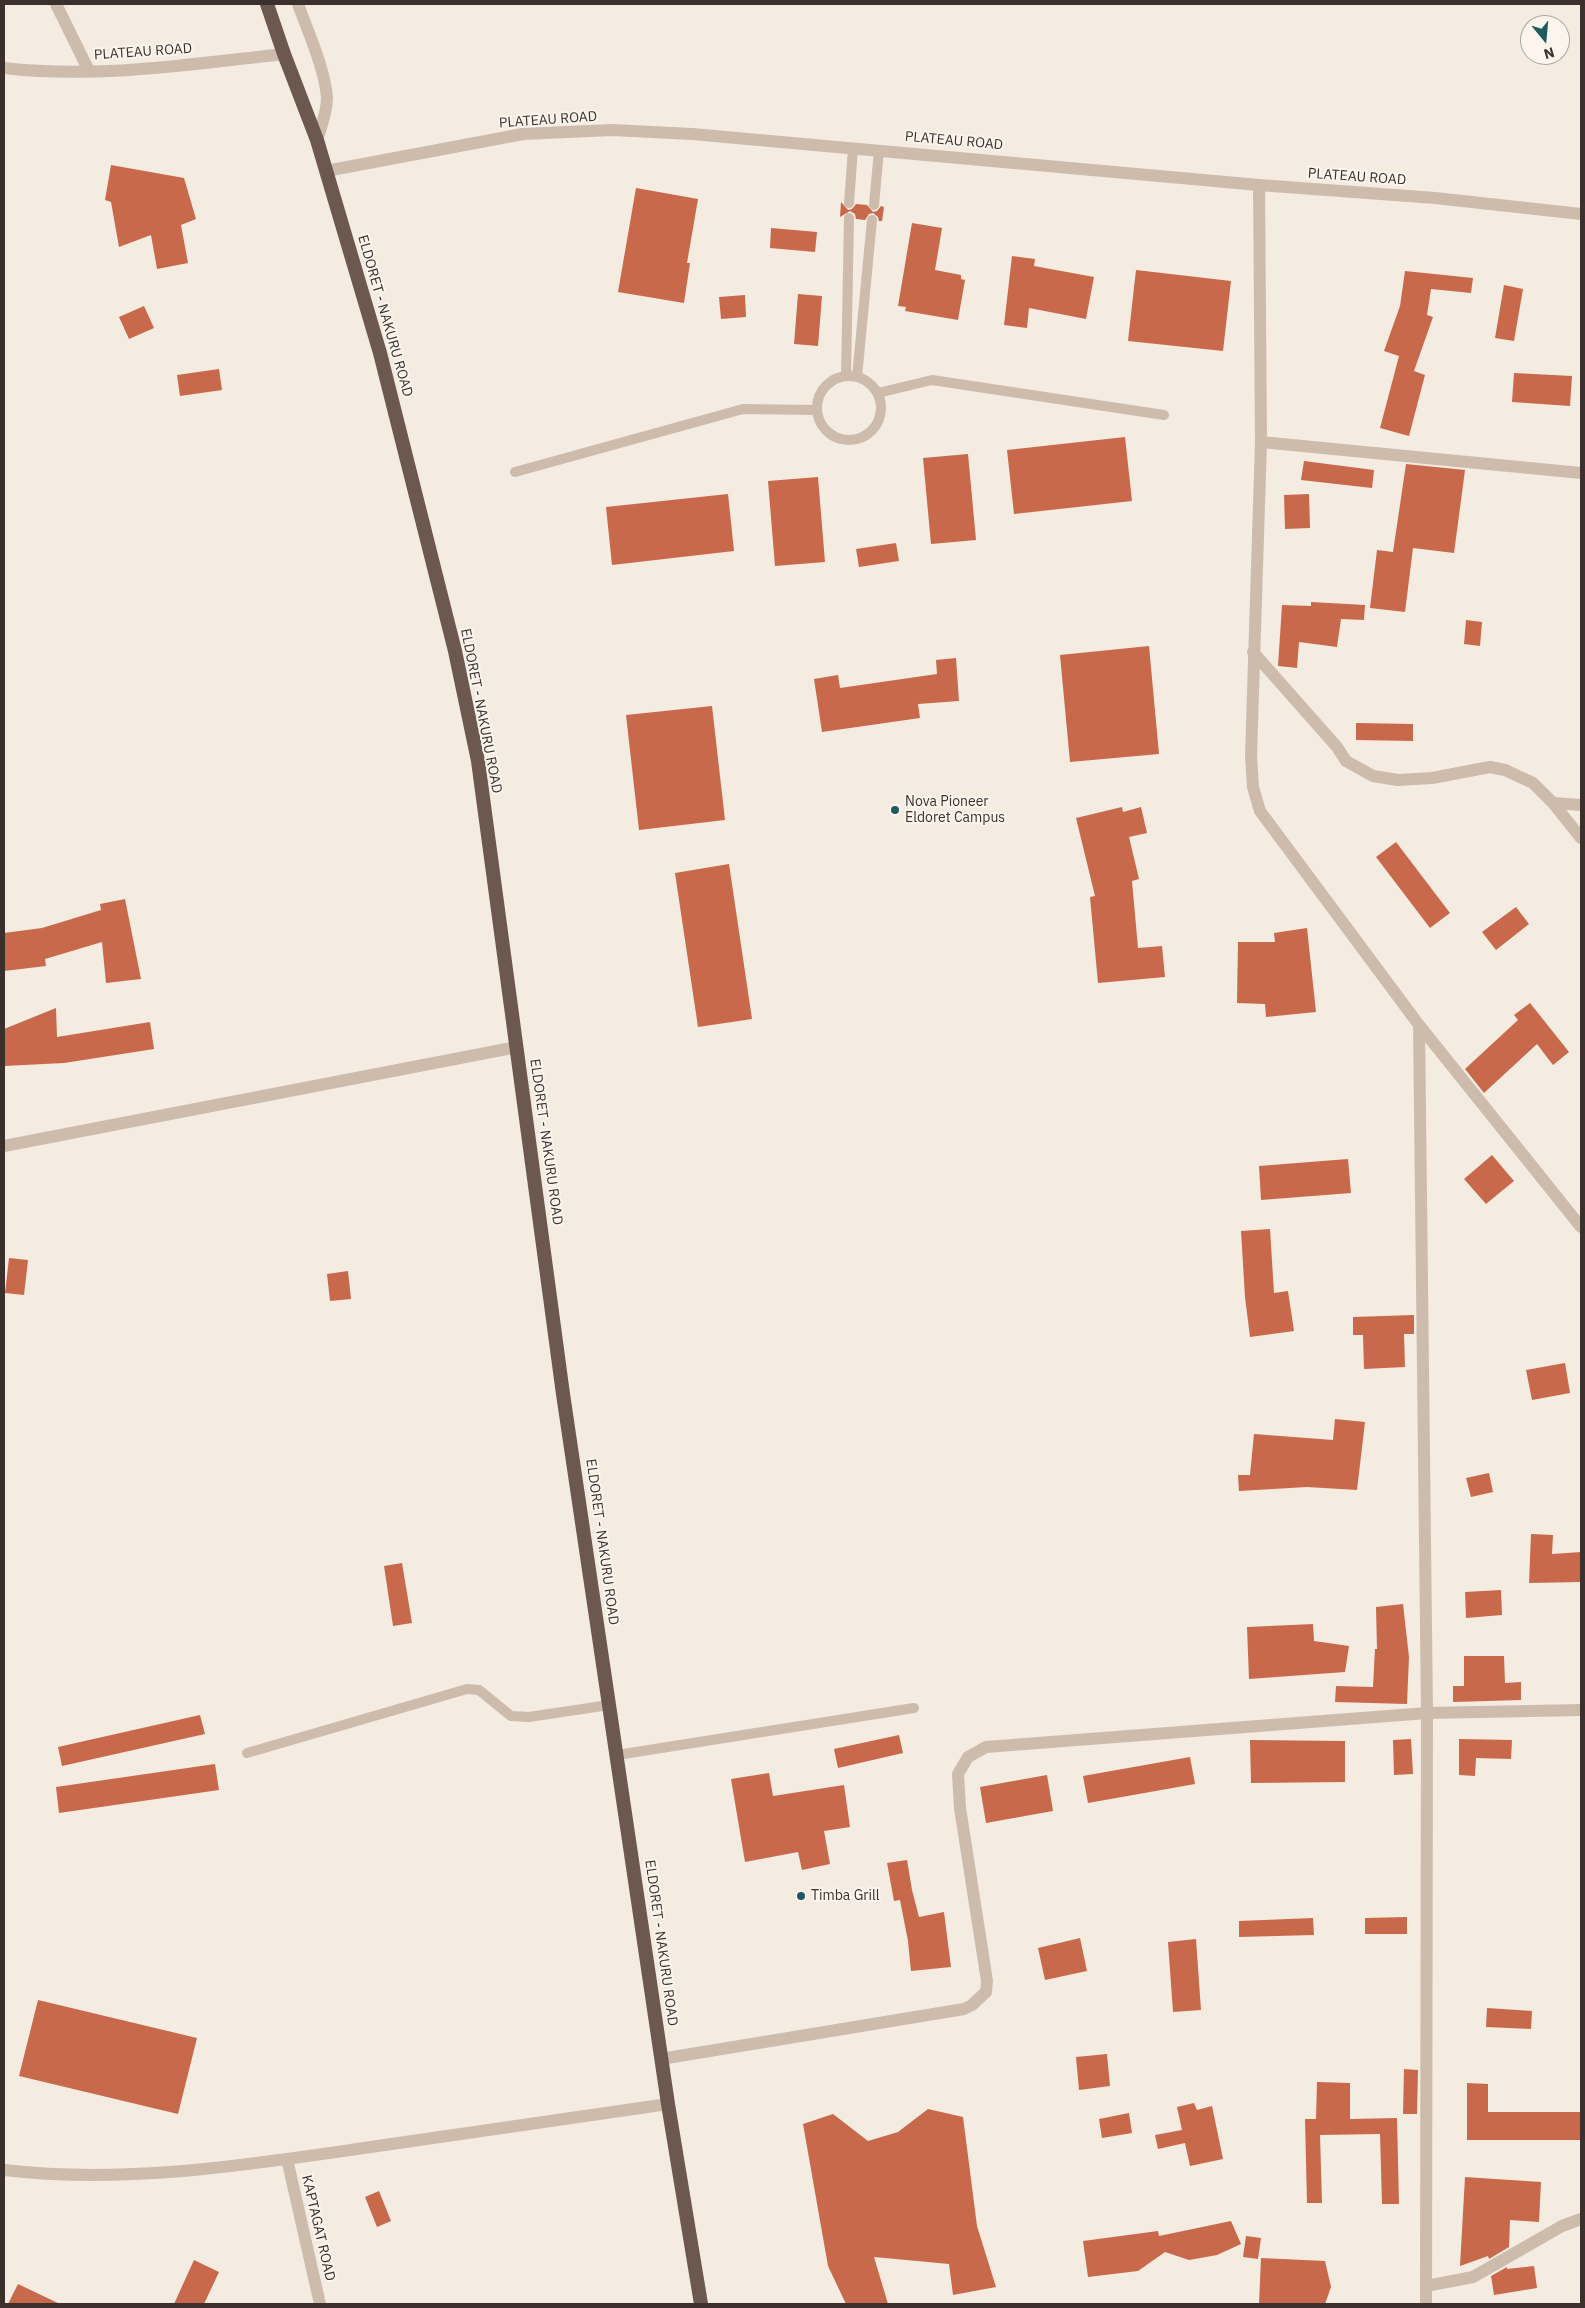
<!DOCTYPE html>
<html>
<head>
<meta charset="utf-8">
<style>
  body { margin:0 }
  #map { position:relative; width:1585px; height:2308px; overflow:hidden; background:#f4ebe1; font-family:"IBM Plex Sans",sans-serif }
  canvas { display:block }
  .frame { position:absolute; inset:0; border:5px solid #3b302b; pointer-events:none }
  .north { position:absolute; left:1520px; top:15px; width:50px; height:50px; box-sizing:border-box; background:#fbf5ee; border:1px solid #aea6a0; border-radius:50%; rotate:163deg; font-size:14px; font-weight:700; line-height:20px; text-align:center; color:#3b302b }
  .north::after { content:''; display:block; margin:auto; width:18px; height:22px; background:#1f5a5e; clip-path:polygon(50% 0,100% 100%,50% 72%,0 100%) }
</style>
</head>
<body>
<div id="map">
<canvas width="1585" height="2308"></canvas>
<div class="frame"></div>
<div class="north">N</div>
</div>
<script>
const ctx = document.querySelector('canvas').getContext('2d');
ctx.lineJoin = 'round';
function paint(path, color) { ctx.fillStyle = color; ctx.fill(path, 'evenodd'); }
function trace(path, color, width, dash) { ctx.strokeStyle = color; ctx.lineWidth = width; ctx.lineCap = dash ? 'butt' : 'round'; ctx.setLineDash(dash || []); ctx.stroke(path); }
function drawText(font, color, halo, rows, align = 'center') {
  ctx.font = font + ' "IBM Plex Sans",sans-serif'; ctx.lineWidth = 4; ctx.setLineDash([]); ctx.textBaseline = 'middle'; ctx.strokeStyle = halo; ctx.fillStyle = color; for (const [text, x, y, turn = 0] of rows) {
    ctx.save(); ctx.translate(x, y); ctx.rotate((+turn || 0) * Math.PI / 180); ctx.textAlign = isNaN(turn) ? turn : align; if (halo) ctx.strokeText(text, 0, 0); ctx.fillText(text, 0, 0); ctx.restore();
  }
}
const building = new Path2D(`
  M 111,165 L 184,178 L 196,219 L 181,225 L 188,263 L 157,269 L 151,235 L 119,247 L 111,202 L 105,200 Z
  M 636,188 L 698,199 L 687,263 L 690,263 L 684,303 L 618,292 Z
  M 841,202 L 848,210 L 852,209 L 856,204 L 867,205 L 873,212 L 877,211 L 881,206 L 884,207 L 882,221 L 879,221 L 878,217 L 873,213 L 869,214 L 865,220 L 856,219 L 855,214 L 850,211 L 840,217 Z
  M 912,223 L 942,228 L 935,270 L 961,275 L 961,279 L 965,280 L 958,320 L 905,311 L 906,307 L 898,306 Z
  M 771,228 L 817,232 L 815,252 L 770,248 Z
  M 1012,256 L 1035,259 L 1034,266 L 1094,277 L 1086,319 L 1029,308 L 1027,328 L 1004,325 Z
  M 1136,270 L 1231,281 L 1223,351 L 1128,341 Z
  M 1405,271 L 1473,278 L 1471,293 L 1431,289 L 1427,315 L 1433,317 L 1414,371 L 1425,375 L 1409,436 L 1380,428 L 1399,356 L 1384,351 L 1400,306 Z
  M 1504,285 L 1523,289 L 1514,341 L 1495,338 Z
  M 798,294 L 822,296 L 818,346 L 794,344 Z
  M 745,295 L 746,317 L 721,319 L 719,297 Z
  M 144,306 L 154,328 L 129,339 L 119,317 Z
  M 219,369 L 222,390 L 180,396 L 177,375 Z
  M 1514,373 L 1572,376 L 1570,406 L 1512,402 Z
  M 1125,437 L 1132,501 L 1014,514 L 1007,450 Z
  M 968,454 L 976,540 L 931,544 L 923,458 Z
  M 1304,461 L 1374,470 L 1372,488 L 1301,480 Z
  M 1406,464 L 1465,470 L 1454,553 L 1413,548 L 1405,612 L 1370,608 L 1377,550 L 1393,552 Z
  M 818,477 L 825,562 L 775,566 L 768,481 Z
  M 728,494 L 734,551 L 612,565 L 606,507 Z
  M 1309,494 L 1310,528 L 1285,529 L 1284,495 Z
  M 896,543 L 899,561 L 859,567 L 856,549 Z
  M 1311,602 L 1365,605 L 1364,620 L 1341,619 L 1337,647 L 1299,642 L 1297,668 L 1278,666 L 1282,605 L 1311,606 Z
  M 1466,620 L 1482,622 L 1480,646 L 1464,644 Z
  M 1149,646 L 1159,754 L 1070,762 L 1060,655 Z
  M 956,658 L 959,701 L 918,704 L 920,718 L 822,732 L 814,679 L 838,675 L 840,688 L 937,674 L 936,660 Z
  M 712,706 L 725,820 L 639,830 L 626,715 Z
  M 1356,723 L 1413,724 L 1413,741 L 1356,740 Z
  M 1122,807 L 1123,812 L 1141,807 L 1147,833 L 1129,837 L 1139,879 L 1132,881 L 1138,948 L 1162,946 L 1165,977 L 1098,983 L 1090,897 L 1095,896 L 1076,818 Z
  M 1396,842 L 1450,913 L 1430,928 L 1376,857 Z
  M 729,864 L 752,1019 L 698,1027 L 675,873 Z
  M 125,899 L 141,979 L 106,983 L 102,942 L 45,959 L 46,966 L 4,971 L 4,933 L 42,928 L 101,910 L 100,904 Z
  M 1516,907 L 1529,924 L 1496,950 L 1482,932 Z
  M 1307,928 L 1316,1012 L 1266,1017 L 1265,1004 L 1237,1003 L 1238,942 L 1275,942 L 1274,933 Z
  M 1530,1003 L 1569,1052 L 1553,1065 L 1537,1044 L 1484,1093 L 1465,1069 L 1518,1020 L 1514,1015 Z
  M 56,1008 L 57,1037 L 150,1022 L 154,1049 L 64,1063 L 4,1066 L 4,1029 Z
  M 1492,1155 L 1514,1181 L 1486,1204 L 1464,1179 Z
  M 1348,1159 L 1351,1193 L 1261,1200 L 1259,1166 Z
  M 1270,1229 L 1274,1293 L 1288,1291 L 1294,1331 L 1250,1337 L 1245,1297 L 1241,1231 Z
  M 9,1258 L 28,1260 L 24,1295 L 5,1293 Z
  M 348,1271 L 351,1299 L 330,1301 L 327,1274 Z
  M 1414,1315 L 1414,1334 L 1404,1334 L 1405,1367 L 1364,1369 L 1363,1335 L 1353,1335 L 1353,1317 Z
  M 1565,1363 L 1570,1393 L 1532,1400 L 1526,1370 Z
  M 1335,1419 L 1365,1422 L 1357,1490 L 1307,1487 L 1239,1491 L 1238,1475 L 1250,1475 L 1254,1434 L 1333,1440 Z
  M 1489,1473 L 1493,1492 L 1471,1497 L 1466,1478 Z
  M 1531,1534 L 1553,1535 L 1552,1554 L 1581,1552 L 1581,1582 L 1529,1583 Z
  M 402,1563 L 412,1623 L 393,1626 L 384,1566 Z
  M 1501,1590 L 1502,1615 L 1466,1618 L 1465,1592 Z
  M 1403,1604 L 1409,1657 L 1407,1704 L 1335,1702 L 1336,1686 L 1373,1687 L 1375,1649 L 1377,1649 L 1376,1607 Z
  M 1313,1624 L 1314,1641 L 1349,1646 L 1345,1672 L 1249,1679 L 1247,1627 Z
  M 1464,1656 L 1504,1656 L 1505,1683 L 1521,1682 L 1521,1700 L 1453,1702 L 1453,1686 L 1464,1686 Z
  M 200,1715 L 205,1734 L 62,1766 L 58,1747 Z
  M 899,1735 L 903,1753 L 838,1768 L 834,1749 Z
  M 1411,1739 L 1413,1774 L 1394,1775 L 1393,1740 Z
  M 1459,1739 L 1512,1740 L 1511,1759 L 1476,1758 L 1475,1776 L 1459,1775 Z
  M 1250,1740 L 1345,1741 L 1345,1782 L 1251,1783 Z
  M 1190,1757 L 1195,1784 L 1088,1803 L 1083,1776 Z
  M 215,1764 L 219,1790 L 59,1813 L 56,1787 Z
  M 769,1773 L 773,1796 L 844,1785 L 850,1827 L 824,1831 L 830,1864 L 802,1870 L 798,1852 L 745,1862 L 731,1779 Z
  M 1047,1775 L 1053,1811 L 986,1823 L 980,1787 Z
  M 907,1860 L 912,1890 L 919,1917 L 944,1912 L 951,1967 L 911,1971 L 908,1941 L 900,1900 L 894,1901 L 887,1863 Z
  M 1407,1917 L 1407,1934 L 1365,1934 L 1365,1918 Z
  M 1313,1918 L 1314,1935 L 1239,1937 L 1239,1921 Z
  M 1080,1938 L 1087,1971 L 1045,1980 L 1038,1948 Z
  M 1196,1939 L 1201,2010 L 1173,2012 L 1168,1942 Z
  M 38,2000 L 197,2038 L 178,2114 L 19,2076 Z
  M 1487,2008 L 1532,2011 L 1531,2029 L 1486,2027 Z
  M 1107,2054 L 1110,2086 L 1079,2090 L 1076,2057 Z
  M 1404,2069 L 1418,2070 L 1417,2114 L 1403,2114 Z
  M 1317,2082 L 1350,2083 L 1350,2119 L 1397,2118 L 1399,2204 L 1382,2204 L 1380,2134 L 1320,2135 L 1322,2203 L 1307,2203 L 1305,2119 L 1316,2119 Z
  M 1467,2083 L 1488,2084 L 1488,2112 L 1581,2112 L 1581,2140 L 1467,2140 Z
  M 1194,2103 L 1197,2110 L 1212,2106 L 1223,2159 L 1190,2166 L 1185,2143 L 1158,2149 L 1155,2135 L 1182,2130 L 1177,2107 Z
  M 928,2109 L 963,2117 L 977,2226 L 996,2287 L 953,2295 L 949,2264 L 874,2257 L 888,2304 L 846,2304 L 828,2266 L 803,2124 L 833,2114 L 868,2141 L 898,2132 Z
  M 1129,2113 L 1132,2133 L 1102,2138 L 1099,2119 Z
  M 1465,2177 L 1541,2182 L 1539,2222 L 1510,2220 L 1509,2247 L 1489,2259 L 1488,2256 L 1460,2266 Z
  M 379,2191 L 391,2221 L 377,2227 L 365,2197 Z
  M 1231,2221 L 1241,2244 L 1217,2255 L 1189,2260 L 1165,2252 L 1138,2271 L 1088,2277 L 1083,2241 L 1158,2231 L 1159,2236 Z
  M 1246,2236 L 1261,2238 L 1258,2259 L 1243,2257 Z
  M 1261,2258 L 1325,2261 L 1331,2287 L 1325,2304 L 1259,2304 Z
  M 194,2260 L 219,2272 L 204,2304 L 174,2304 Z
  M 1534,2266 L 1537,2288 L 1494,2295 L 1491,2276 L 1507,2267 L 1507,2269 Z
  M 18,2284 L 60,2304 L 8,2304 Z`);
const service = new Path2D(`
  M 849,203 L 853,148
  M 874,205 L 879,150
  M 846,376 L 849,218
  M817 408a32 32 0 1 1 64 0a32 32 0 1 1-64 0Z
  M 857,377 L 872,220
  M 878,393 L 932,380 L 1164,415
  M 515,472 L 743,409 L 817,410
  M 247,1753 L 467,1689 L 479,1690 L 511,1716 L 529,1717 L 609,1705
  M 617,1755 L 914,1708`);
const minor = new Path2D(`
  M 56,4 L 89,71
  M 298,4 C 308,32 325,69 327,98 C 327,113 321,127 317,140
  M 1259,185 L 1261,442 L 1251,756 L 1253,787 L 1260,811 L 1419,1025 L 1581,1227
  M 1261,442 L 1581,473
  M 1253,652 L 1337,747 L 1346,761 L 1373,776 L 1398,780 L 1432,778 L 1490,767 L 1505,770 L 1533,783 L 1553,803 L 1581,838
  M 1553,803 L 1581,805
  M 1419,1025 L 1427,1713 L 1426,2304
  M 4,1146 L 517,1047
  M 661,2059 L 964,2009 L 972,2005 L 986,1992 L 987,1981 L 960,1808 L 958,1774 L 968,1757 L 986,1747 L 1427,1713 L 1581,1710
  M 287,2159 L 320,2304
  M 4,2170 C 122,2184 240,2166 357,2149 C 461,2134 564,2119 668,2104
  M 1426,2286 L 1473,2277 L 1562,2226 L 1581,2219`);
const tertiary = new Path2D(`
  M 4,68 C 97,79 191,64 284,54
  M 326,171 L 523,134 L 612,130 L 692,134 L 1259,185 L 1435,198 L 1581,214`);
const trunk = new Path2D(`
  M 267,4 L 284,54 L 317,140 L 380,353 L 455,651 L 478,761 L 563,1394 L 668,2104 L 701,2304`);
const markers = [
  [895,810,5,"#1f5a5e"],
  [801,1896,5,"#1f5a5e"]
];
const streetNames = [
  ["PLATEAU ROAD",143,52,-4],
  ["PLATEAU ROAD",548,120,-4],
  ["PLATEAU ROAD",954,141,5],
  ["PLATEAU ROAD",1357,177,4],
  ["ELDORET - NAKURU ROAD",385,316,74],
  ["ELDORET - NAKURU ROAD",481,711,79],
  ["ELDORET - NAKURU ROAD",546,1142,82],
  ["ELDORET - NAKURU ROAD",602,1542,82],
  ["ELDORET - NAKURU ROAD",661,1943,82],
  ["KAPTAGAT ROAD",318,2228,77]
];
const poiNames = [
  ["Nova Pioneer",905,802],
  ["Eldoret Campus",905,818],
  ["Timba Grill",811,1896]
];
paint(building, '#c8694b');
trace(service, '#cdbbac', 10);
trace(minor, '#cdbbac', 12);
trace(tertiary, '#cdbbac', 12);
trace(trunk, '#6c584f', 14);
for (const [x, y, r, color] of markers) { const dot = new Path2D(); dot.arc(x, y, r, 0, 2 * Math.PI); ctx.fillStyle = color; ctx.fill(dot); trace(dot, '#fbf5ee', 2); }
drawText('14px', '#3b302b', '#fbf5ee', streetNames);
drawText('14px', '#3b302b', '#fbf5ee', poiNames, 'left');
</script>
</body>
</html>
